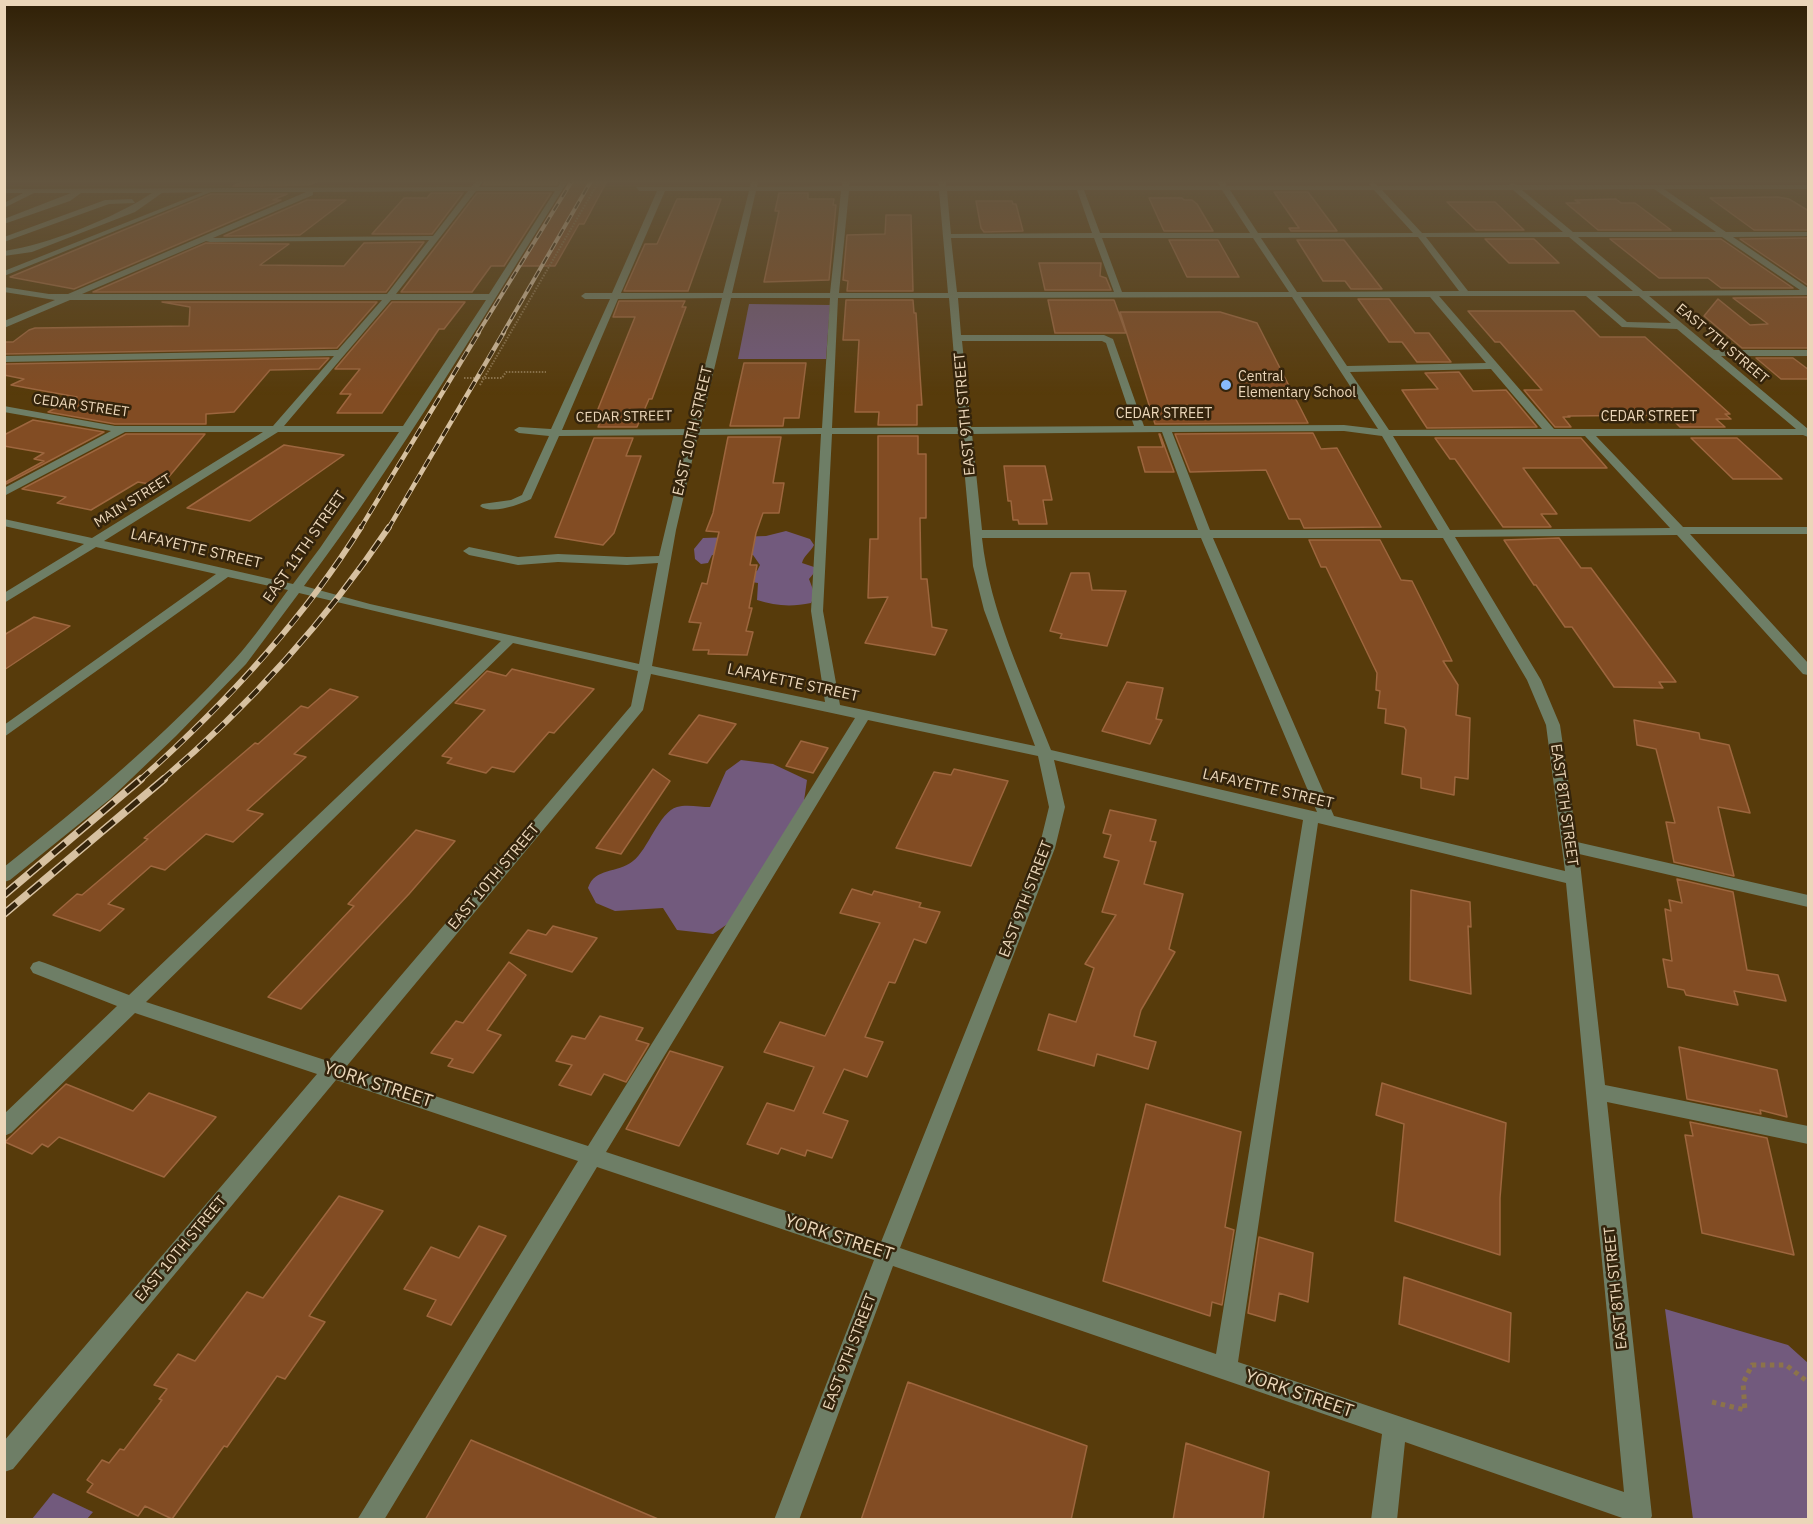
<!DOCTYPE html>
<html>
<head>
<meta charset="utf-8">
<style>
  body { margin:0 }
  #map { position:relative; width:1813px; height:1524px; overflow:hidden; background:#573b0b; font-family:"IBM Plex Sans",sans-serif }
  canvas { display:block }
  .frame { position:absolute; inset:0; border:6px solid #ebd6b9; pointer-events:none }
</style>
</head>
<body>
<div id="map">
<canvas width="1813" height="1524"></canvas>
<div class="frame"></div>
</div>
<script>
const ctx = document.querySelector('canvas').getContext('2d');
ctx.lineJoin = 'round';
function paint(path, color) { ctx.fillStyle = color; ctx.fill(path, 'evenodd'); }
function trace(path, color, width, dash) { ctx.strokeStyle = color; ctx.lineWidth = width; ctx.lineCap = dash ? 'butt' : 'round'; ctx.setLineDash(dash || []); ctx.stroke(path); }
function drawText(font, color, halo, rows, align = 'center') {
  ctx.font = font + ' "IBM Plex Sans",sans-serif'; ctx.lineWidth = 5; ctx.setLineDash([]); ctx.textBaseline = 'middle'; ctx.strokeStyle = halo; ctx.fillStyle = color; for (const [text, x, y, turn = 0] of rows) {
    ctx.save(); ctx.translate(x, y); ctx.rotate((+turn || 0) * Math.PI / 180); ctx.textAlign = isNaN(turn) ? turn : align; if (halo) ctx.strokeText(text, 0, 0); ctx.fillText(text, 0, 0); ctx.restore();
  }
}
const green = new Path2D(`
  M 749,304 L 830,305 L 826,359 L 738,359 Z
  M 786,531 L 810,539 L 814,545 C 810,553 804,555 802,563 L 814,567 L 814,573 L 809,579 L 815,595 L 811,603 C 792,607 775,606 757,600 L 758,583 L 745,581 L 744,573 L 757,571 L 760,565 L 753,555 L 712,555 L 708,563 L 701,564 L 695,559 L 694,549 L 703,538 L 766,536 Z
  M 741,760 L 773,764 L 807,780 L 804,801 L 729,923 L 713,934 L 677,930 L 663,908 L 615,911 L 596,903 L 588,888 C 595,867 617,874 633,861 C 648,850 659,812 677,807 C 686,804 701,807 710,807 L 726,771 Z
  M 1665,1309 L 1788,1345 L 1808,1363 L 1808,1519 L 1693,1519 Z
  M 53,1493 L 93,1512 L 87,1519 L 32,1519 Z`);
const building = new Path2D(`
  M 244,181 L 317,181 L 317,182 L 308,185 L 233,186 Z
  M 485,181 L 558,181 L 557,185 L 483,185 Z
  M 570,181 L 607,181 L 584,224 L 579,224 L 555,266 L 518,266 Z
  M 1274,192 L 1308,192 L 1337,231 L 1291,231 L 1289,228 L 1299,228 Z
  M 431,193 L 463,193 L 432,234 L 372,234 L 404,198 L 427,198 Z
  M 477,193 L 551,193 L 504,266 L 491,266 L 472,292 L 401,292 Z
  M 779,193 L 808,193 L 808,199 L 834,199 L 833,205 L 836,205 L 829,280 L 764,282 L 779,211 L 775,211 Z
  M 211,194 L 287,194 L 273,200 L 281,200 L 74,289 L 10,277 Z
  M 1778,197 L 1789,199 L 1809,211 L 1809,230 L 1754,230 L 1710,198 Z
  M 1149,198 L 1182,198 L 1184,200 L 1192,200 L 1197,204 L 1213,231 L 1164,231 Z
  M 677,199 L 721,199 L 688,291 L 624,291 L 645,244 L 657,244 Z
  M 1616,199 L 1621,203 L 1635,203 L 1671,230 L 1598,230 L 1566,203 L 1580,203 L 1575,200 Z
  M 307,200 L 346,200 L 300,235 L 224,236 Z
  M 976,201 L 1012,201 L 1013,204 L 1016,204 L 1023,231 L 984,232 L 981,228 Z
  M 1447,202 L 1495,202 L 1524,230 L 1476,230 Z
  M 886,215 L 911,215 L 913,291 L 847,291 L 848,281 L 843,280 L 847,235 L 885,234 Z
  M 1809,238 L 1809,286 L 1740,239 L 1808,238 Z
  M 1485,239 L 1534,239 L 1559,263 L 1509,263 Z
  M 1610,239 L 1721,239 L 1793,288 L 1721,288 L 1708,278 L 1659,278 Z
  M 1169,240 L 1218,240 L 1239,277 L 1187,277 Z
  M 1297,240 L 1344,240 L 1382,289 L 1351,289 L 1345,281 L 1323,281 Z
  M 424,242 L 386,292 L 93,292 L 206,243 L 289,244 L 260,265 L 344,266 L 364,243 Z
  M 1039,263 L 1101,263 L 1100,276 L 1106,278 L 1111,290 L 1045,290 Z
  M 1809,297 L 1809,348 L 1742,348 L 1704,316 L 1718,299 L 1750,325 L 1768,324 L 1733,298 Z
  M 1358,299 L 1389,299 L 1415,333 L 1429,333 L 1451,362 L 1417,362 L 1402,342 L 1389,342 Z
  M 846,300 L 913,300 L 914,313 L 916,313 L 922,405 L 917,405 L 917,425 L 878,425 L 879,412 L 855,412 L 859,340 L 843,340 Z
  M 1048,300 L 1114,300 L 1126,333 L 1055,333 Z
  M 619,301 L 685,301 L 682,307 L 686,307 L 652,399 L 649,399 L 637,427 L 598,427 L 604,414 L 596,414 L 635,317 L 613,317 Z
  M 162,302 L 377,302 L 337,348 L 4,354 L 4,342 L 13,342 L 29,330 L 35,328 L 189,326 L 190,307 Z
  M 392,302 L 465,302 L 444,329 L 439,329 L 382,413 L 337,413 L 351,394 L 340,394 L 360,369 L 335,369 Z
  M 1468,311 L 1574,311 L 1600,337 L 1645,337 L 1730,414 L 1725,414 L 1731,419 L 1716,419 L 1725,427 L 1680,427 L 1668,415 L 1568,416 L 1570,417 L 1563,417 L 1571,427 L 1555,427 L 1524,390 L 1542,390 L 1500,342 L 1495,342 Z
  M 1120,312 L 1220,312 L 1257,323 L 1308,423 L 1155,424 Z
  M 329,358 L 319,369 L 270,370 L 234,412 L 206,414 L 206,424 L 115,424 L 48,412 L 77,397 L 11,385 L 24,379 L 4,375 L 4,364 Z
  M 1756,358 L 1793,358 L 1809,370 L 1809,379 L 1781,379 Z
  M 744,363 L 806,363 L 799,418 L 784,418 L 783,426 L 730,426 Z
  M 1459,372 L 1473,391 L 1506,390 L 1537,427 L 1427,428 L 1402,390 L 1438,389 L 1425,373 Z
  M 33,420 L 104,432 L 4,485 L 4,483 L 44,461 L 34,459 L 44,453 L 4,446 L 4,435 Z
  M 1313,433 L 1321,449 L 1337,448 L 1381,527 L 1304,528 L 1300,519 L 1289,519 L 1266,470 L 1190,472 L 1175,434 Z
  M 126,434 L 205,434 L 161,486 L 138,482 L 91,510 L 57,503 L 66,497 L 22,489 Z
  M 1159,434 L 1160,434 L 1174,472 L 1145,472 L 1138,447 L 1163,447 Z
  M 878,436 L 918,436 L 918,454 L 926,454 L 926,518 L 920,518 L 921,579 L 927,579 L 932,627 L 947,630 L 935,655 L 865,643 L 888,597 L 868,598 L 870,539 L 878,539 Z
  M 728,437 L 781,437 L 773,483 L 784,483 L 779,513 L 763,513 L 756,533 L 750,565 L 757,565 L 749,608 L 752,608 L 746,631 L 753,632 L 747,655 L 708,654 L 709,650 L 693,650 L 701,623 L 689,622 L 702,583 L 707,584 L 719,532 L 706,531 L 713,513 Z
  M 594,438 L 633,438 L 626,456 L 641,456 L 614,533 L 603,545 L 555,537 Z
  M 1435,438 L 1581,438 L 1607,468 L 1523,468 L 1557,514 L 1541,514 L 1551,527 L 1503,527 L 1455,459 L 1450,459 Z
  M 1691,438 L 1737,438 L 1782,479 L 1733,479 Z
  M 284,445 L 344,455 L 250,521 L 187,508 Z
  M 1004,466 L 1045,466 L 1052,500 L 1043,500 L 1047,524 L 1019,524 L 1018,520 L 1013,520 L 1011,501 L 1008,501 Z
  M 1559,538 L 1581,568 L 1591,568 L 1676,682 L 1659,682 L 1663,688 L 1614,687 L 1572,627 L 1565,627 L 1536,585 L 1534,585 L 1504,540 Z
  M 1309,540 L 1380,540 L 1401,580 L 1412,581 L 1452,661 L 1443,661 L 1458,685 L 1456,715 L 1470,718 L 1468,779 L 1455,777 L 1454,795 L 1421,788 L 1421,778 L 1402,774 L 1406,730 L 1404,727 L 1385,723 L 1386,709 L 1378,708 L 1380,691 L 1376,690 L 1377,673 L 1326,567 L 1321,567 Z
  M 1071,573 L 1089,573 L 1092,590 L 1126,591 L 1107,646 L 1060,638 L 1062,634 L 1050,631 Z
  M 34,617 L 70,626 L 4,670 L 4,635 Z
  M 512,669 L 594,689 L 554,733 L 549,732 L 514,772 L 492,767 L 486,773 L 447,763 L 452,758 L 442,756 L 485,710 L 455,703 L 487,671 L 506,676 Z
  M 1127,682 L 1163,688 L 1156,719 L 1162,720 L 1150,744 L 1102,731 Z
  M 330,689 L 358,697 L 294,754 L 306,757 L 247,810 L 263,814 L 233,842 L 206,834 L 165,870 L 151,866 L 108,904 L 124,909 L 100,931 L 53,915 L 77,894 L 82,895 L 148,839 L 144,838 L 255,743 L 258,744 L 301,706 L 308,708 Z
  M 699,715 L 736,724 L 707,763 L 669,754 Z
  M 1634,720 L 1699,733 L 1700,739 L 1729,745 L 1750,813 L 1718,807 L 1734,876 L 1674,862 L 1666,822 L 1675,823 L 1656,749 L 1637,745 Z
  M 801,741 L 828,748 L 813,773 L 786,766 Z
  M 653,769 L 670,781 L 621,854 L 596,848 Z
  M 954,769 L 1008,781 L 971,866 L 896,848 L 934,772 L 951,775 Z
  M 1110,810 L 1156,820 L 1150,841 L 1156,842 L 1144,884 L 1183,894 L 1169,949 L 1175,952 L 1141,1010 L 1134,1036 L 1156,1042 L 1148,1069 L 1097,1054 L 1094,1066 L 1038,1050 L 1049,1014 L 1076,1022 L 1094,968 L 1085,964 L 1116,915 L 1102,912 L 1119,861 L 1104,857 L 1111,835 L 1103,833 Z
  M 416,830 L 455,841 L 409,894 L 301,1009 L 268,997 L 354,906 L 348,904 Z
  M 1677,879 L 1733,892 L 1747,970 L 1778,975 L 1786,1001 L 1734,991 L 1738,1005 L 1686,995 L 1684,990 L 1668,987 L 1663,959 L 1672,961 L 1665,909 L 1671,911 L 1669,900 L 1682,903 Z
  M 852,889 L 872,895 L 874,891 L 921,903 L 919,907 L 940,912 L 926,943 L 914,939 L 895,983 L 889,982 L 865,1037 L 883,1042 L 867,1077 L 844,1069 L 823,1113 L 848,1121 L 832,1158 L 807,1150 L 805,1156 L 781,1148 L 778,1154 L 747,1144 L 767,1103 L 794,1111 L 814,1067 L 764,1052 L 780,1022 L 825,1036 L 880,923 L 840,913 Z
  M 1411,890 L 1470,902 L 1471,927 L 1468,926 L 1471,994 L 1410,980 Z
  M 553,926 L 597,938 L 572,972 L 510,953 L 528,930 L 546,935 Z
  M 509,962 L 526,975 L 487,1030 L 501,1035 L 473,1073 L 448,1066 L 453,1059 L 431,1053 L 456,1021 L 463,1023 Z
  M 600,1016 L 643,1028 L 636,1040 L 649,1044 L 626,1082 L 604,1074 L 591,1095 L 559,1085 L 572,1065 L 556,1061 L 572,1036 L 585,1039 Z
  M 1679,1047 L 1777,1070 L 1787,1117 L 1760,1110 L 1761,1114 L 1687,1099 Z
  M 670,1051 L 723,1067 L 679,1146 L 626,1129 Z
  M 1382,1083 L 1506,1123 L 1500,1198 L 1500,1255 L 1395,1221 L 1404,1124 L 1376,1115 Z
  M 66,1084 L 133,1111 L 149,1093 L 216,1117 L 164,1177 L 59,1137 L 48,1147 L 42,1144 L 32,1154 L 5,1142 Z
  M 1146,1104 L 1241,1132 L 1225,1227 L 1234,1230 L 1222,1305 L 1212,1302 L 1210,1316 L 1103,1281 Z
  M 1690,1122 L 1767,1138 L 1794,1255 L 1702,1233 L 1685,1135 L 1693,1136 Z
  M 339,1196 L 383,1211 L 309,1316 L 325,1322 L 285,1379 L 277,1376 L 227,1447 L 224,1446 L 172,1519 L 145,1506 L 138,1516 L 87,1492 L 93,1484 L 87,1480 L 102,1460 L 109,1463 L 120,1449 L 124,1450 L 162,1400 L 159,1399 L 167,1389 L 154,1385 L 178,1354 L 195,1361 L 247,1292 L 263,1298 Z
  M 479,1226 L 506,1236 L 451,1325 L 427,1316 L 436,1300 L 404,1289 L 431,1247 L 459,1258 Z
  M 1259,1237 L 1313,1253 L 1308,1302 L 1279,1293 L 1275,1321 L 1248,1313 Z
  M 1404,1277 L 1511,1313 L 1509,1362 L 1399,1324 Z
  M 908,1382 L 1087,1446 L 1071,1520 L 861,1520 Z
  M 471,1440 L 658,1519 L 658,1520 L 425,1520 Z
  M 1186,1443 L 1269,1472 L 1263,1520 L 1173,1520 Z`);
const pathFar1 = new Path2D(`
  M 464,378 L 502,378 L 506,372 L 546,372
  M 480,385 L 599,181`);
const path = new Path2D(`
  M 1712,1402 L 1745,1410 L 1743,1383 L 1752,1365 L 1786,1365 L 1808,1382`);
const minor = new Path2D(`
  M 476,181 L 483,181 L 479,187 L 558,187 L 561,181 L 568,181 C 483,317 401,457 304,586 L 370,604 L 639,664 L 658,563 L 627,565 L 558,562 L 518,565 L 469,555 L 463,551 L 469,547 L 518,557 L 558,554 L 627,557 L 659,556 L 688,435 L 559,436 L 531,499 C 518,505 492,515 480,506 L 482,504 L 511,500 L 522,495 L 549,436 L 519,433 L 514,430 L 519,427 L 551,429 L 610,299 L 585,299 L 581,296 L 585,293 L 612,293 L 657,191 L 639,191 L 636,187 L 750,187 L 751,181 L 758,181 L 757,187 L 842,186 L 842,181 L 850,181 L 849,186 L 939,186 L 938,181 L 946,181 L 946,186 L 1220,186 L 1217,181 L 1224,181 L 1227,186 L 1371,186 L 1369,184 L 1373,182 L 1378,186 L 1509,185 L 1512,183 L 1517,185 L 1808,185 L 1808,189 L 1664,189 L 1726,232 L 1808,232 L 1808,236 L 1733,237 L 1808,288 L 1808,295 L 1649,296 L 1714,350 L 1808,350 L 1808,356 L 1721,356 L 1808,429 L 1808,437 L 1803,435 L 1596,436 L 1683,527 L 1808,527 L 1808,534 L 1690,534 L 1808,663 L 1808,675 L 1803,674 L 1677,535 L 1455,537 L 1541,680 L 1560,725 L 1577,842 L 1808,895 L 1808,907 L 1579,854 L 1605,1085 L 1808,1126 L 1808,1144 L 1607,1102 L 1652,1516 L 1650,1520 L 1628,1520 L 1405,1442 L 1397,1520 L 1371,1520 L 1382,1434 L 893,1266 L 799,1520 L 774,1520 L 874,1260 L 597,1167 L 384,1520 L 357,1520 L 578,1161 L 336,1080 L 13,1469 L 4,1472 L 4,1441 L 317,1074 L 135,1013 L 11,1133 L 4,1136 L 4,1114 L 117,1006 L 33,973 L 30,968 L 33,963 L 39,961 L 45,963 L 129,995 L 501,641 L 299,593 L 246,664 L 176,736 L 110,799 L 10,880 L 4,882 L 4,867 C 86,802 165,736 235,659 C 254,638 271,613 288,590 L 228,577 L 4,737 L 4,725 L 216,574 L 96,547 L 4,603 L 4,593 L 84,544 L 4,526 L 4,519 L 92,538 L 263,432 L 125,432 L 4,496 L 4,488 L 111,431 L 4,412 L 4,406 L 115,426 L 273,426 L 334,356 L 4,362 L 4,356 L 338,350 L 382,300 L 70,300 L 4,328 L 4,321 L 55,300 L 4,292 L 4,287 L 49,294 L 68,294 L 306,192 L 211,192 L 4,276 L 4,271 L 203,192 L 162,193 L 135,212 L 32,252 L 4,256 L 4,251 C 48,245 116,217 152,193 L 81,193 L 70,201 L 4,224 L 4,219 L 71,193 L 34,193 L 4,208 L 4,203 L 23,193 L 4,193 L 4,189 L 471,187 ZM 1654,189 L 1716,232 L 1573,232 L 1522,190 ZM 1077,190 L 1092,233 L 951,234 L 947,191 ZM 1084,190 L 1222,190 L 1250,233 L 1100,233 ZM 1230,190 L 1374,190 L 1413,233 L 1258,233 ZM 1382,190 L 1513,190 L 1563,232 L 1422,233 ZM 468,191 L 433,236 L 213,238 L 313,195 L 313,192 ZM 476,191 L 555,191 L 489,294 L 396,294 ZM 665,191 L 749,191 L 723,293 L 621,293 ZM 756,191 L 841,191 L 830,293 L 732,293 ZM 849,191 L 939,191 L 948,293 L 839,293 ZM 1418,237 L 1459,291 L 1297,292 L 1261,238 ZM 1426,237 L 1569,237 L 1633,291 L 1468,291 ZM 1578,237 L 1722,237 L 1800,290 L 1643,291 ZM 951,238 L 1094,238 L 1114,292 L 957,292 ZM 1102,238 L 1253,238 L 1289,292 L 1122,292 ZM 429,240 L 387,294 L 82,294 L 206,241 L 210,242 ZM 1439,296 L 1586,296 L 1622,327 L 1677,329 L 1796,429 L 1554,429 ZM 1597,296 L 1639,296 L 1671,323 L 1627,322 ZM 1292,297 L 1378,429 L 1344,425 L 1144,426 L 1113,339 L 1104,335 L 961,335 L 958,298 ZM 1301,297 L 1430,297 L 1486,363 L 1347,366 ZM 722,298 L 689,429 L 562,430 L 618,299 ZM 731,298 L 830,298 L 822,428 L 700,429 ZM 838,298 L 949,298 L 960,427 L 832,428 ZM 391,300 L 486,300 L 403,426 L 284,426 ZM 962,341 L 1102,341 L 1106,343 L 1134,426 L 971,427 ZM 1491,369 L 1542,429 L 1389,430 L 1350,372 ZM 1344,431 L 1382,436 L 1438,530 L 1210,530 L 1172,432 ZM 278,432 L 399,432 L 320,548 L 293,584 L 104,541 ZM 1162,432 L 1198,530 L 982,530 L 972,434 ZM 821,434 L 811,611 L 825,702 L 652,666 L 676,530 L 698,435 ZM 832,434 L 961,434 L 973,566 L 984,610 L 1035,746 L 840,705 L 823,611 ZM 1393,436 L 1585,436 L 1670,528 L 1450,530 ZM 982,538 L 1201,538 L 1317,812 L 1051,750 C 1024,681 990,612 982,538 ZM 1213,538 L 1443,538 L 1527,680 L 1546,725 L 1565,871 L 1334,816 ZM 513,643 L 638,671 L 631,706 L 328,1061 L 146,1002 ZM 651,674 L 855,718 L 588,1146 L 346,1067 L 643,710 ZM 868,720 L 1038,756 L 1049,807 L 1039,848 L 881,1242 L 606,1152 ZM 1054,760 L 1303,820 L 1216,1354 L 900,1248 L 1055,848 L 1065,807 ZM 1318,823 L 1566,883 L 1624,1492 L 1238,1362 Z
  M 132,199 L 135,203 L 109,204 L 4,242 L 4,237 L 105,200 Z`);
const railFar3 = new Path2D(`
  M 478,333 L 572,181
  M 503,333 L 591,181`);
const railFar2 = new Path2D(`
  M 360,529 L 479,332
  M 388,529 L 504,332`);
const railFar1 = new Path2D(`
  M 140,780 C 224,705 301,623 361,527
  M 162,780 C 249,706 325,622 389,527`);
const rail = new Path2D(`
  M 4,895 L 141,779
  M 4,914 L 164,779`);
const markers = [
  [1226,385,6,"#88bafc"]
];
const farStreetnames = [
  ["EAST 7TH STREET",1722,344,40],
  ["CEDAR STREET",81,406,8],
  ["CEDAR STREET",1164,414],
  ["CEDAR STREET",624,417,-1],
  ["CEDAR STREET",1649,417],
  ["MAIN STREET",133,501,-32]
];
const farPoinames = [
  ["Central",1238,377],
  ["Elementary School",1238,393]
];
const streetNames = [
  ["EAST 9TH STREET",965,414,-95],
  ["EAST 10TH STREET",693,431,-77],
  ["EAST 11TH STREET",305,547,-55],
  ["LAFAYETTE STREET",196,549,13],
  ["LAFAYETTE STREET",793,683,12],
  ["LAFAYETTE STREET",1268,789,13],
  ["EAST 8TH STREET",1564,805,82],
  ["EAST 10TH STREET",494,877,-50],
  ["EAST 9TH STREET",1026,899,-69],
  ["EAST 10TH STREET",181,1249,-50],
  ["EAST 8TH STREET",1616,1288,-96],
  ["EAST 9TH STREET",850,1352,-69]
];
const nearStreetnames = [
  ["YORK STREET",378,1085,18],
  ["YORK STREET",839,1238,18],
  ["YORK STREET",1299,1394,19]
];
paint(green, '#725a7d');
paint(building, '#824c23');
trace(building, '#9d663e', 1.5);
trace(pathFar1, '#8c734a', 2, [1.5, 1.5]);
trace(path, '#8c734a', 5, [4.5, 4.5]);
paint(minor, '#6e7e66');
trace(railFar3, '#d7c1a1', 4);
trace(railFar2, '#d7c1a1', 4.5);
trace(railFar1, '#d7c1a1', 6);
trace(rail, '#d7c1a1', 8);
trace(railFar3, '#34240c', 2, [8]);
trace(railFar2, '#34240c', 3, [9]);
trace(railFar1, '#34240c', 4, [12]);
trace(rail, '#34240c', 5, [16]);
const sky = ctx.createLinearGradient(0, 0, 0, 395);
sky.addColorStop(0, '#302006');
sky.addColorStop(0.46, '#63553f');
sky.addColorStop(1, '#63553f00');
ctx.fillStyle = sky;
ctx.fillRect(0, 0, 1813, 395);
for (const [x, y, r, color] of markers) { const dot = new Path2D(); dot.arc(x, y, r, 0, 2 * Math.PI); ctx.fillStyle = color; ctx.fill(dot); trace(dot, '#34240c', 2); }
drawText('14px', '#ebd6b9', '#34240c', farStreetnames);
drawText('14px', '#ebd6b9', '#34240c', farPoinames, 'left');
drawText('15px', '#ebd6b9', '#34240c', streetNames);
drawText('18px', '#ebd6b9', '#34240c', nearStreetnames);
</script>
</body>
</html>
